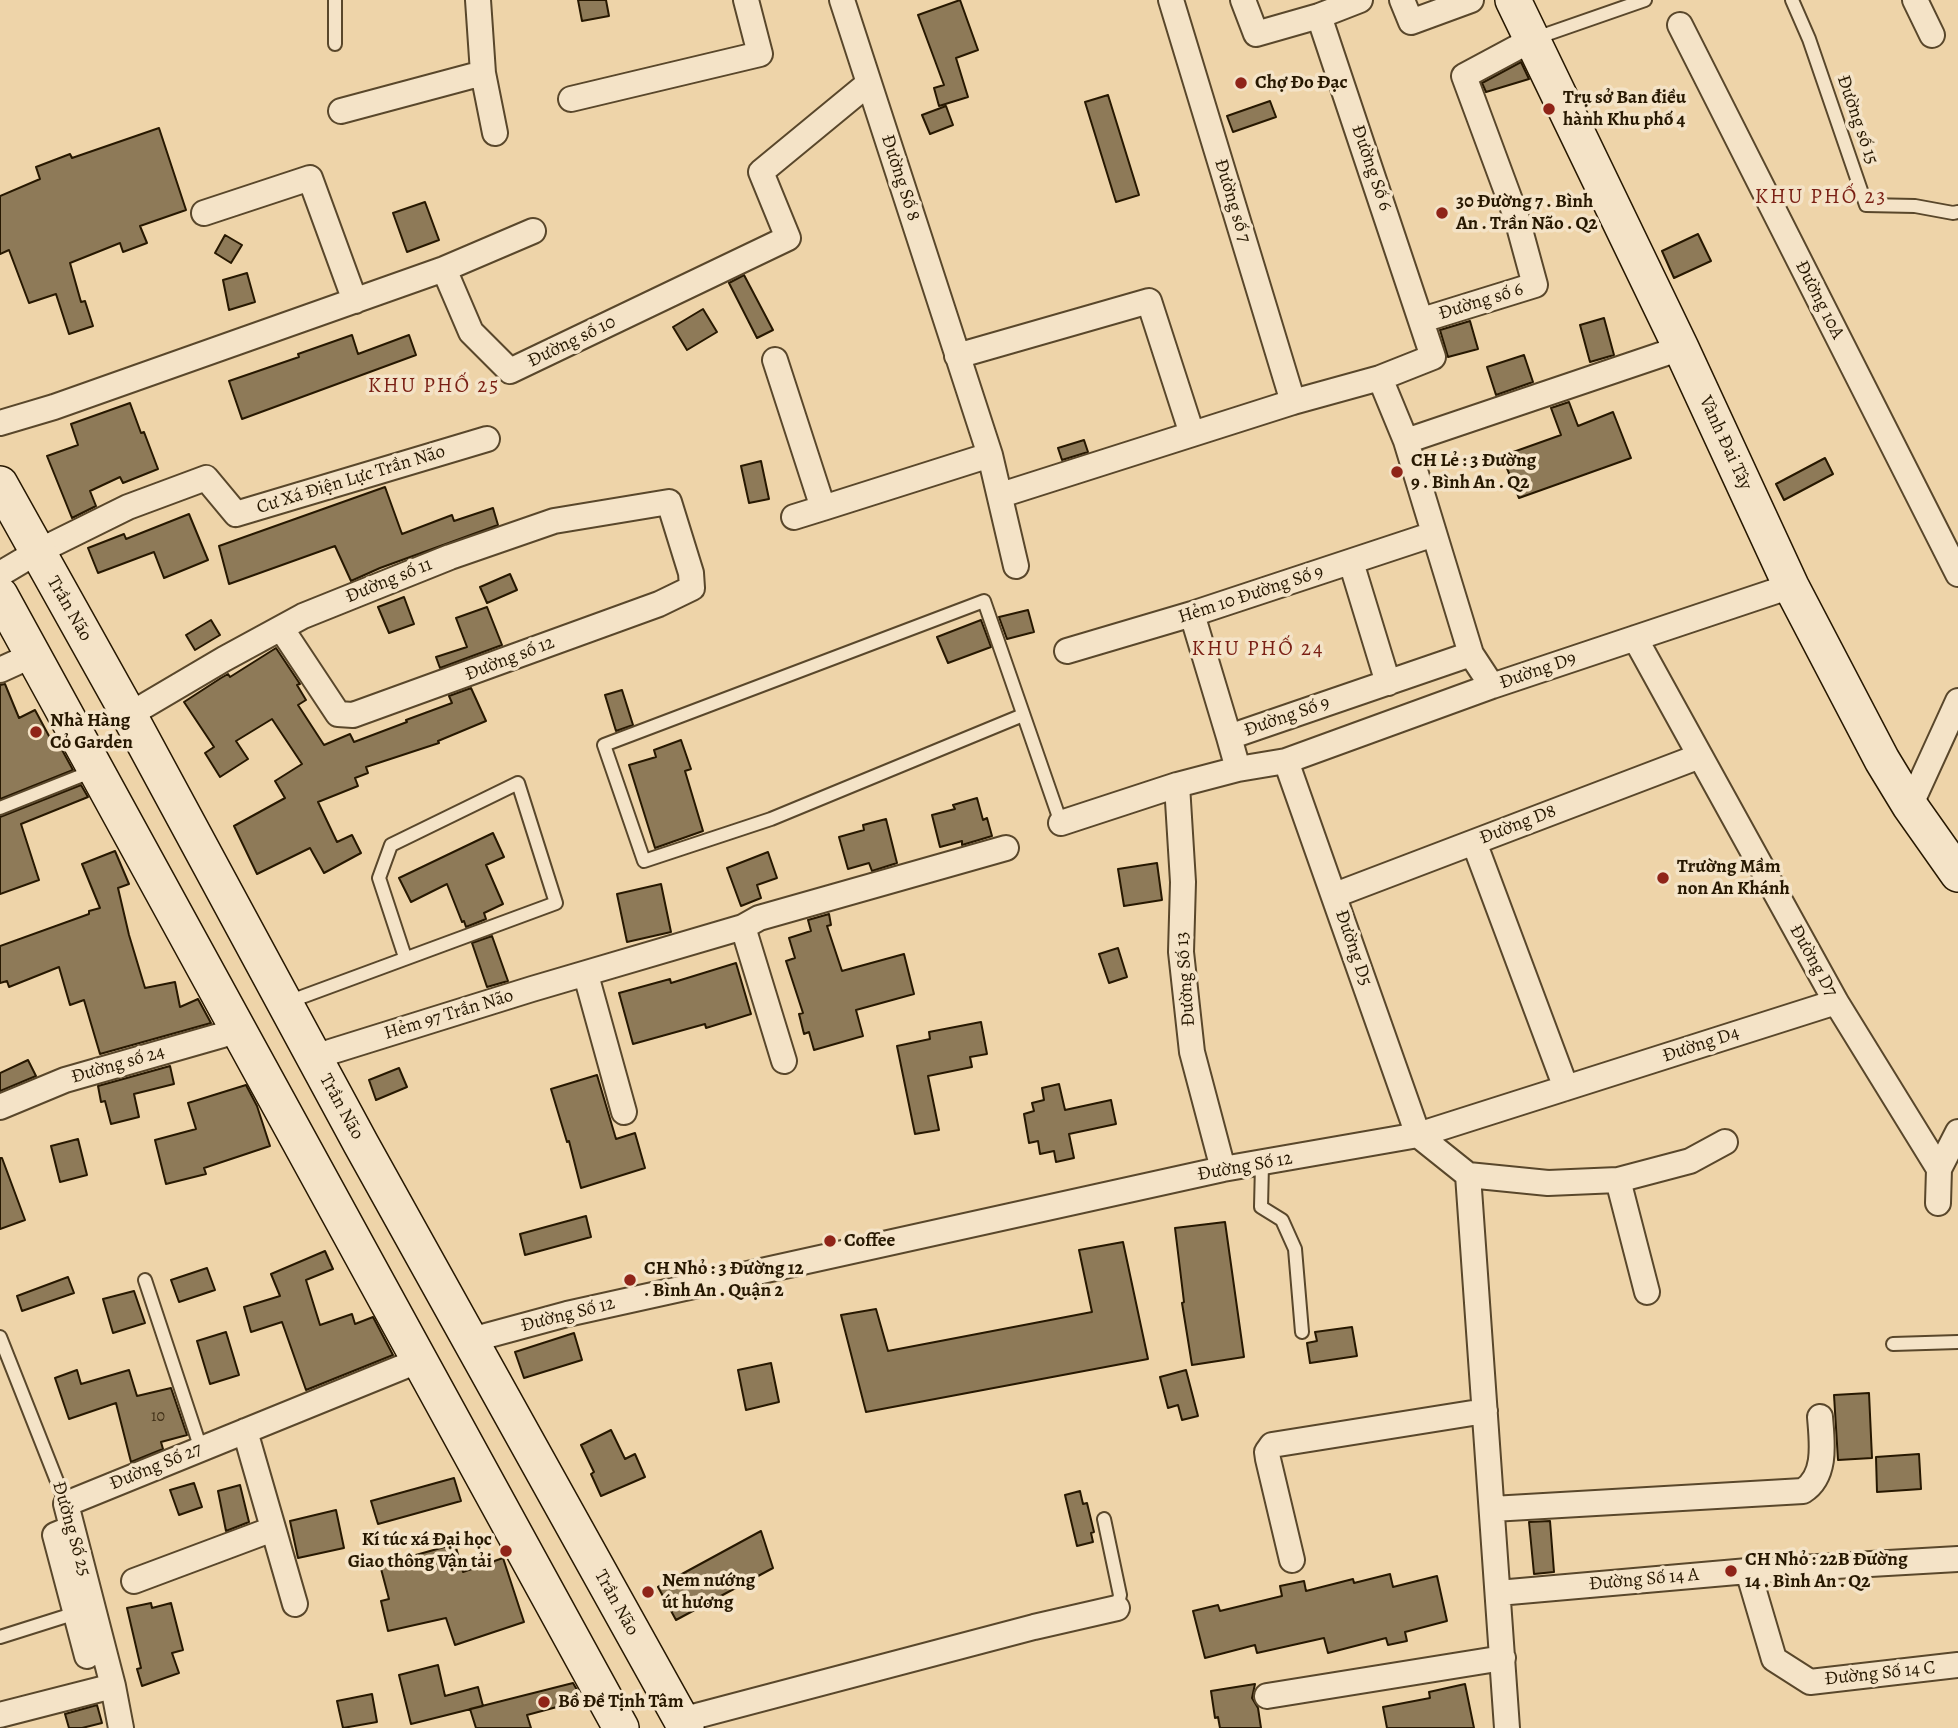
<!DOCTYPE html>
<html>
<head>
<meta charset="utf-8">
<style>
  body { margin:0 }
  canvas { display:block; background:#eed4a9 }
</style>
</head>
<body>
<canvas width="1958" height="1728"></canvas>
<script>
const ctx = document.querySelector('canvas').getContext('2d');
ctx.lineJoin = 'round';
function paint(path, color) { ctx.fillStyle = color; ctx.fill(path, 'evenodd'); }
function trace(path, color, width, dash) { ctx.strokeStyle = color; ctx.lineWidth = width; ctx.lineCap = dash ? 'butt' : 'round'; ctx.setLineDash(dash || []); ctx.stroke(path); }
function drawText(font, color, halo, rows, align = 'center') {
  ctx.font = font + ' Alegreya,serif'; ctx.lineWidth = 7; ctx.setLineDash([]); ctx.textBaseline = 'middle'; ctx.strokeStyle = halo; ctx.fillStyle = color; for (const [text, x, y, turn = 0] of rows) {
    ctx.save(); ctx.translate(x, y); ctx.rotate((+turn || 0) * Math.PI / 180); ctx.textAlign = isNaN(turn) ? turn : align; if (halo) ctx.strokeText(text, 0, 0); ctx.fillText(text, 0, 0); ctx.restore();
  }
}
const building = new Path2D(`
  M 578,0 L 606,0 L 609,16 L 582,21 Z
  M 960,0 L 978,50 L 956,58 L 968,97 L 939,106 L 934,88 L 944,85 L 918,15 Z
  M 1521,62 L 1529,79 L 1486,92 L 1482,83 Z
  M 1108,95 L 1139,195 L 1116,202 L 1085,102 Z
  M 1270,101 L 1276,117 L 1233,132 L 1227,116 Z
  M 946,106 L 953,125 L 930,134 L 922,115 Z
  M 159,128 L 186,210 L 140,226 L 147,243 L 123,252 L 120,243 L 70,263 L 81,302 L 85,301 L 93,326 L 69,334 L 56,294 L 29,303 L 9,250 L 0,254 L 0,196 L 40,179 L 36,167 L 70,154 L 72,158 Z
  M 425,202 L 439,240 L 407,252 L 393,213 Z
  M 1698,234 L 1711,261 L 1674,278 L 1662,251 Z
  M 225,235 L 242,245 L 231,263 L 215,253 Z
  M 247,273 L 255,302 L 229,310 L 223,280 Z
  M 744,275 L 773,330 L 757,338 L 729,283 Z
  M 703,309 L 717,332 L 687,350 L 673,327 Z
  M 1604,318 L 1614,355 L 1590,362 L 1580,325 Z
  M 1470,321 L 1478,349 L 1448,357 L 1440,330 Z
  M 352,335 L 358,354 L 409,335 L 416,355 L 242,419 L 229,381 L 299,357 L 298,354 Z
  M 1524,355 L 1533,382 L 1496,395 L 1487,367 Z
  M 1569,402 L 1578,426 L 1613,412 L 1631,458 L 1519,498 L 1502,456 L 1561,435 L 1551,408 Z
  M 130,403 L 141,433 L 144,432 L 158,469 L 123,483 L 120,477 L 90,491 L 96,506 L 72,518 L 47,456 L 78,445 L 71,424 Z
  M 1084,440 L 1088,452 L 1062,460 L 1058,448 Z
  M 1825,458 L 1833,474 L 1784,500 L 1776,484 Z
  M 761,461 L 769,499 L 749,503 L 741,466 Z
  M 385,487 L 402,534 L 452,515 L 454,521 L 493,508 L 498,525 L 380,568 L 351,581 L 335,546 L 229,584 L 219,546 Z
  M 189,514 L 208,560 L 164,578 L 154,552 L 98,573 L 88,548 L 124,534 L 126,539 Z
  M 510,574 L 517,590 L 487,603 L 480,587 Z
  M 404,597 L 414,624 L 389,633 L 378,607 Z
  M 487,607 L 502,645 L 440,668 L 436,657 L 467,647 L 456,618 Z
  M 1028,610 L 1034,632 L 1007,639 L 999,617 Z
  M 211,620 L 220,635 L 195,650 L 186,635 Z
  M 981,620 L 991,647 L 948,663 L 937,637 Z
  M 276,648 L 300,684 L 297,685 L 306,700 L 298,705 L 324,745 L 350,734 L 354,742 L 407,722 L 406,720 L 452,703 L 449,696 L 471,688 L 486,721 L 438,741 L 439,743 L 366,767 L 368,773 L 355,778 L 358,786 L 318,802 L 337,842 L 352,835 L 361,853 L 324,873 L 310,848 L 257,874 L 234,826 L 285,798 L 275,781 L 302,764 L 272,719 L 236,741 L 248,759 L 220,777 L 205,753 L 214,747 L 184,702 L 221,678 L 228,674 L 230,677 Z
  M 5,684 L 19,718 L 35,710 L 56,749 L 61,748 L 73,770 L 0,799 L 0,685 Z
  M 622,690 L 633,725 L 616,731 L 605,695 Z
  M 681,740 L 691,769 L 685,771 L 703,831 L 655,848 L 629,765 L 656,757 L 654,750 Z
  M 81,785 L 88,797 L 21,824 L 39,880 L 0,894 L 0,817 Z
  M 977,798 L 983,820 L 987,818 L 992,836 L 962,845 L 962,841 L 940,847 L 932,815 L 955,809 L 953,805 Z
  M 886,819 L 897,863 L 872,871 L 869,863 L 848,869 L 839,837 L 864,830 L 863,825 Z
  M 493,833 L 504,857 L 486,865 L 503,904 L 484,913 L 486,919 L 466,927 L 464,921 L 462,922 L 447,884 L 411,902 L 399,878 Z
  M 115,851 L 129,884 L 118,888 L 129,935 L 145,988 L 175,982 L 180,1007 L 198,999 L 211,1023 L 100,1054 L 84,1000 L 70,1005 L 59,967 L 9,987 L 7,981 L 0,983 L 0,946 L 89,914 L 89,911 L 100,908 L 82,864 Z
  M 768,852 L 777,878 L 757,885 L 761,898 L 741,906 L 727,868 Z
  M 1157,863 L 1162,900 L 1124,906 L 1118,869 Z
  M 661,884 L 671,932 L 627,942 L 617,894 Z
  M 829,914 L 831,925 L 827,926 L 842,971 L 904,954 L 914,994 L 856,1010 L 863,1036 L 814,1050 L 809,1032 L 804,1034 L 799,1014 L 803,1013 L 786,961 L 795,958 L 789,938 L 811,931 L 808,920 Z
  M 492,936 L 508,981 L 487,987 L 472,943 Z
  M 1118,948 L 1127,977 L 1109,983 L 1099,954 Z
  M 736,963 L 751,1014 L 706,1028 L 705,1024 L 633,1044 L 619,993 L 670,979 L 671,983 Z
  M 981,1022 L 987,1054 L 970,1057 L 972,1067 L 928,1076 L 939,1130 L 915,1134 L 897,1046 L 930,1039 L 929,1032 Z
  M 28,1060 L 36,1076 L 0,1091 L 0,1073 Z
  M 170,1066 L 174,1084 L 134,1094 L 139,1117 L 111,1124 L 105,1101 L 101,1102 L 98,1086 Z
  M 399,1068 L 407,1087 L 376,1100 L 369,1080 Z
  M 597,1075 L 616,1139 L 635,1133 L 645,1168 L 581,1188 L 569,1141 L 567,1142 L 551,1089 Z
  M 1059,1084 L 1065,1110 L 1111,1100 L 1116,1124 L 1069,1134 L 1074,1158 L 1056,1162 L 1054,1151 L 1040,1154 L 1038,1141 L 1029,1143 L 1024,1114 L 1034,1111 L 1032,1103 L 1044,1100 L 1042,1088 Z
  M 246,1085 L 257,1106 L 270,1146 L 204,1168 L 206,1174 L 166,1184 L 155,1140 L 196,1129 L 188,1103 Z
  M 78,1139 L 87,1175 L 60,1182 L 51,1146 Z
  M 0,1158 L 2,1158 L 25,1220 L 0,1229 Z
  M 586,1216 L 591,1237 L 525,1255 L 520,1234 Z
  M 1225,1222 L 1244,1357 L 1192,1365 L 1182,1303 L 1184,1302 L 1175,1228 Z
  M 1123,1242 L 1148,1359 L 866,1412 L 841,1315 L 876,1309 L 888,1351 L 1092,1312 L 1079,1250 Z
  M 325,1251 L 333,1269 L 306,1280 L 320,1325 L 352,1314 L 355,1324 L 373,1317 L 393,1355 L 306,1390 L 282,1322 L 251,1332 L 244,1307 L 280,1296 L 271,1274 Z
  M 207,1268 L 215,1290 L 179,1302 L 171,1280 Z
  M 68,1277 L 74,1293 L 22,1311 L 17,1296 Z
  M 134,1291 L 145,1323 L 113,1333 L 103,1299 Z
  M 1352,1327 L 1357,1356 L 1310,1363 L 1307,1343 L 1317,1341 L 1315,1332 Z
  M 226,1332 L 239,1375 L 210,1384 L 197,1341 Z
  M 574,1333 L 582,1360 L 524,1378 L 515,1352 Z
  M 771,1363 L 779,1402 L 746,1410 L 738,1370 Z
  M 77,1370 L 81,1384 L 129,1370 L 137,1396 L 171,1388 L 187,1435 L 161,1442 L 163,1449 L 131,1462 L 116,1403 L 69,1419 L 55,1378 Z
  M 1186,1370 L 1198,1416 L 1182,1420 L 1178,1405 L 1168,1408 L 1160,1377 Z
  M 1869,1393 L 1872,1458 L 1838,1460 L 1834,1395 Z
  M 611,1430 L 625,1459 L 635,1454 L 645,1477 L 601,1496 L 591,1474 L 594,1472 L 581,1445 Z
  M 1919,1454 L 1921,1489 L 1877,1492 L 1876,1457 Z
  M 454,1478 L 461,1501 L 378,1524 L 371,1501 Z
  M 194,1483 L 202,1507 L 179,1515 L 170,1490 Z
  M 240,1485 L 249,1522 L 226,1531 L 218,1491 Z
  M 1080,1491 L 1083,1504 L 1087,1503 L 1094,1532 L 1091,1533 L 1093,1542 L 1077,1546 L 1065,1495 Z
  M 336,1510 L 344,1548 L 298,1558 L 290,1521 Z
  M 1550,1521 L 1554,1572 L 1534,1574 L 1529,1522 Z
  M 761,1531 L 773,1568 L 676,1620 L 658,1587 Z
  M 455,1544 L 463,1572 L 503,1558 L 524,1622 L 455,1645 L 446,1618 L 388,1631 L 381,1601 L 389,1599 L 380,1565 Z
  M 1390,1574 L 1393,1587 L 1437,1576 L 1447,1621 L 1405,1632 L 1407,1641 L 1388,1645 L 1386,1638 L 1328,1653 L 1324,1638 L 1257,1653 L 1255,1645 L 1205,1658 L 1193,1611 L 1218,1605 L 1220,1611 L 1282,1596 L 1280,1586 L 1304,1581 L 1306,1591 L 1353,1579 L 1354,1583 Z
  M 151,1603 L 152,1608 L 171,1603 L 183,1650 L 172,1653 L 179,1673 L 142,1686 L 137,1669 L 141,1668 L 127,1608 Z
  M 438,1665 L 445,1696 L 478,1687 L 483,1706 L 411,1724 L 399,1675 Z
  M 573,1683 L 583,1700 L 527,1715 L 531,1728 L 476,1728 L 470,1709 Z
  M 1255,1684 L 1252,1698 L 1258,1708 L 1261,1728 L 1220,1728 L 1218,1717 L 1215,1718 L 1211,1691 Z
  M 1465,1684 L 1474,1728 L 1387,1728 L 1383,1707 L 1430,1698 L 1429,1692 Z
  M 372,1694 L 377,1722 L 343,1728 L 337,1701 Z
  M 97,1705 L 102,1723 L 82,1728 L 69,1728 L 65,1714 Z`);
const lane = new Path2D(`
  M 335,0 L 335,44
  M 1792,0 L 1809,39 L 1866,205 L 1915,206 L 1953,213 L 1958,212
  M 1533,39 L 1645,0
  M 1023,715 L 771,819 L 644,861 L 604,745 L 984,601 L 1061,823
  M 0,808 L 93,771
  M 288,1002 L 556,903 L 518,783 L 391,845 L 379,878 L 405,957
  M 1262,1164 L 1261,1207 L 1282,1220 L 1295,1249 L 1302,1332
  M 145,1280 L 201,1449
  M 0,1337 L 66,1504
  M 1893,1344 L 1958,1342
  M 1104,1519 L 1120,1595 L 1117,1608
  M 0,1637 L 76,1613`);
const street = new Path2D(`
  M 478,0 L 483,73 L 495,133
  M 842,0 L 990,455 L 1016,566
  M 1171,0 L 1293,402
  M 1243,0 L 1256,34 L 1319,16 L 1360,0
  M 1402,0 L 1411,22 L 1471,0
  M 1915,0 L 1932,35
  M 1680,25 L 1958,574
  M 571,99 L 760,54 L 746,0
  M 341,111 L 483,73
  M 204,213 L 310,178 L 355,301
  M 444,269 L 471,332 L 510,371 L 788,238 L 761,172 L 869,83
  M 1422,320 L 1535,285 L 1517,219 L 1464,76 L 1533,39
  M 957,356 L 1149,301 L 1192,434
  M 775,360 L 823,508 L 990,455
  M 1380,378 L 1406,441 L 1471,654 L 1492,686
  M 0,423 L 54,407 L 444,269 L 533,231
  M 1406,441 L 1681,348
  M 1001,495 L 1293,402 L 1380,378 L 1433,357 L 1319,16
  M 794,517 L 823,508
  M 1351,562 L 1388,683
  M 0,574 L 37,552 L 128,507 L 206,478 L 236,514 L 487,439
  M 1192,614 L 1229,737
  M 1635,638 L 1836,1002 L 1939,1169
  M 1067,651 L 1192,614 L 1434,534
  M 0,670 L 33,655
  M 129,715 L 224,659 L 303,616 L 450,557 L 554,521 L 669,502 L 691,573 L 692,588 L 659,604 L 353,715 L 338,714 L 281,628
  M 1286,761 L 1418,1135 L 1836,1002
  M 1238,769 L 1286,761 L 1492,686 L 1791,586
  M 1177,785 L 1183,882 L 1181,952 L 1192,1052 L 1223,1169
  M 1910,806 L 1958,701
  M 1061,823 L 1177,785 L 1238,769 L 1229,737 L 1471,654
  M 1474,842 L 1566,1088
  M 1335,895 L 1700,756
  M 743,927 L 784,1061
  M 586,975 L 624,1112
  M 314,1057 L 532,989 L 743,927 L 759,918 L 1006,848
  M 0,1107 L 65,1080 L 240,1030
  M 1468,1175 L 1548,1183 L 1618,1180 L 1690,1161 L 1725,1142
  M 1618,1180 L 1647,1292
  M 1938,1203 L 1939,1169 L 1958,1132
  M 471,1340 L 567,1314 L 1223,1169 L 1418,1135 L 1468,1175 L 1507,1728
  M 245,1431 L 295,1604
  M 1492,1509 L 1803,1491 C 1827,1476 1822,1442 1820,1417
  M 72,1528 L 55,1535 L 87,1656
  M 1292,1560 L 1268,1459 L 1267,1452 L 1272,1445 L 1485,1411
  M 1748,1571 L 1774,1659 L 1810,1682 L 1958,1665
  M 134,1581 L 273,1529
  M 1498,1593 L 1748,1571 L 1958,1559
  M 1267,1696 L 1503,1658
  M 0,1715 L 113,1686
  M 681,1720 L 1034,1627 L 1117,1608
  M 121,1728 L 113,1686 L 66,1504 L 420,1360`);
const secondary = new Path2D(`
  M 1513,0 L 1681,348 L 1791,586 L 1882,760 L 1910,806 L 1958,874
  M 0,484 L 129,715 L 361,1144 L 686,1728
  M 0,595 L 621,1728`);
const markers = [
  [1241,83,7,"#8f2418"],
  [1549,109,7,"#8f2418"],
  [1442,213,7,"#8f2418"],
  [1397,472,7,"#8f2418"],
  [36,732,7,"#8f2418"],
  [1663,878,7,"#8f2418"],
  [830,1241,7,"#8f2418"],
  [630,1280,7,"#8f2418"],
  [506,1551,7,"#8f2418"],
  [1731,1571,7,"#8f2418"],
  [648,1592,7,"#8f2418"],
  [544,1702,7,"#8f2418"]
];
const numberNames = [
  ["10",158,1417]
];
const poiNames = [
  ["Chợ Đo Đạc",1255,83],
  ["Trụ sở Ban điều",1563,98],
  ["hành Khu phố 4",1563,120],
  ["30 Đường 7 . Bình",1456,202],
  ["An . Trần Não . Q2",1456,224],
  ["CH Lẻ : 3 Đường",1411,461],
  ["9 . Bình An . Q2",1411,483],
  ["Nhà Hàng",50,721],
  ["Cỏ Garden",50,743],
  ["Trường Mầm",1677,867],
  ["non An Khánh",1677,889],
  ["Coffee",844,1241],
  ["CH Nhỏ : 3 Đường 12",644,1269],
  [". Bình An . Quận 2",644,1291],
  ["Kí túc xá Đại học",492,1540,"right"],
  ["Giao thông Vận tải",492,1562,"right"],
  ["CH Nhỏ : 22B Đường",1745,1560],
  ["14 . Bình An . Q2",1745,1582],
  ["Nem nướng",662,1581],
  ["út hương",662,1603],
  ["Bồ Đề Tịnh Tâm",558,1702]
];
const streetNames = [
  ["Đường số 15",1857,120,71],
  ["Đường Số 6",1371,168,71],
  ["Đường Số 8",900,178,72],
  ["Đường số 7",1232,201,73],
  ["Đường 10A",1819,300,63],
  ["Đường số 6",1481,302,-17],
  ["Đường số 10",572,342,-26],
  ["Vành Đai Tây",1725,443,65],
  ["Cư Xá Điện Lực Trần Não",351,480,-17],
  ["Đường số 11",389,581,-22],
  ["Hẻm 10 Đường Số 9",1251,595,-18],
  ["Trần Não",69,609,60],
  ["Đường số 12",510,659,-21],
  ["Đường D9",1538,671,-19],
  ["Đường Số 9",1287,717,-19],
  ["Đường D8",1518,825,-21],
  ["Đường D5",1353,948,71],
  ["Đường D7",1813,961,61],
  ["Đường Số 13",1186,979,-94],
  ["Hẻm 97 Trần Não",449,1015,-17],
  ["Đường D4",1701,1045,-18],
  ["Đường số 24",118,1065,-16],
  ["Trần Não",341,1107,61],
  ["Đường Số 12",1245,1167,-10],
  ["Đường Số 12",568,1315,-14],
  ["Đường Số 27",156,1467,-22],
  ["Đường Số 25",71,1529,74],
  ["Đường Số 14 A",1644,1580,-5],
  ["Trần Não",616,1603,61],
  ["Đường Số 14 C",1880,1674,-6]
];
const neighbourhoodNames = [
  ["KHU PHỐ 23",1821,198],
  ["KHU PHỐ 25",434,387],
  ["KHU PHỐ 24",1258,650]
];
paint(building, '#8e7a58');
trace(building, '#271801', 2);
trace(lane, '#59472b', 16);
trace(street, '#59472b', 28);
trace(secondary, '#271801', 38);
trace(lane, '#f4e3c7', 12);
trace(street, '#f4e3c7', 24);
trace(secondary, '#f4e3c7', 35);
for (const [x, y, r, color] of markers) { const dot = new Path2D(); dot.arc(x, y, r, 0, 2 * Math.PI); ctx.fillStyle = color; ctx.fill(dot); trace(dot, '#f4e3c7', 2.5); }
drawText('16px', '#413017', null, numberNames);
drawText('bold 19px', '#271801', '#f4e3c7', poiNames, 'left');
drawText('19px', '#271801', '#f4e3c7', streetNames);
ctx.letterSpacing = '2px';
drawText('21px', '#7a1f14', '#f4e3c7', neighbourhoodNames);
ctx.letterSpacing = '0px';
</script>
</body>
</html>
